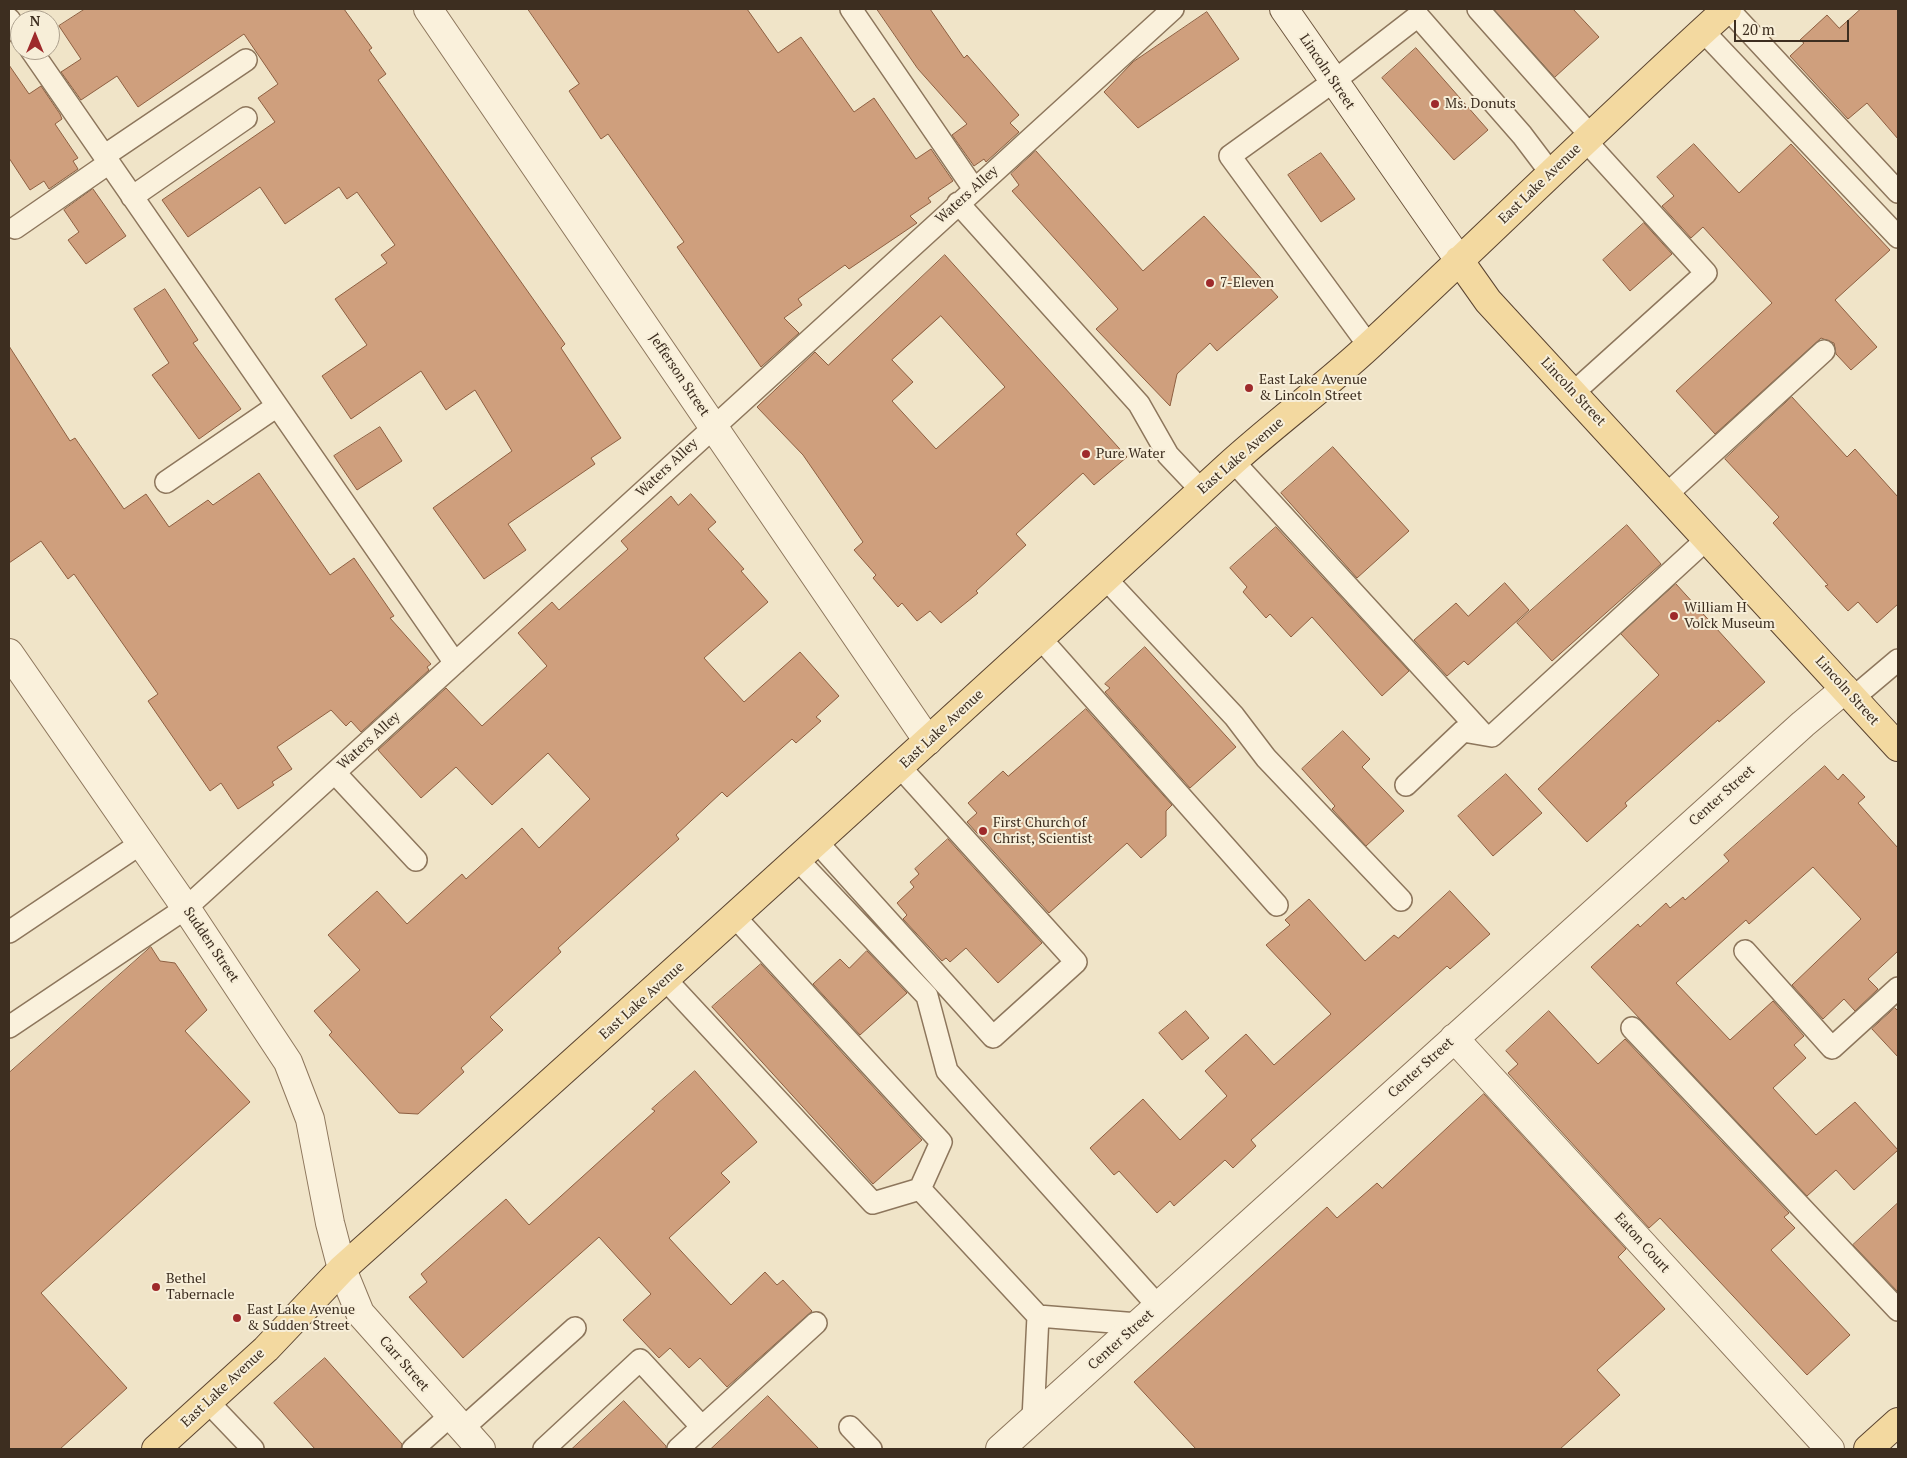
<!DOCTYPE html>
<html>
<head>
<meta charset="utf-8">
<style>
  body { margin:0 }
  #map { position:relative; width:1907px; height:1458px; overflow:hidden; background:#f0e4c8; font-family:"PT Serif",serif }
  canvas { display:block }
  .frame { position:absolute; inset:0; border:10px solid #3d2e20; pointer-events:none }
  .north { position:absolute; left:10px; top:10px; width:50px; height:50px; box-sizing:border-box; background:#f7eed8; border:1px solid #ada18e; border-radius:50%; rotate:0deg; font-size:14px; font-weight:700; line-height:20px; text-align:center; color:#3d2e20 }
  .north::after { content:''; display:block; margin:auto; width:18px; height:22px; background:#9e2a2b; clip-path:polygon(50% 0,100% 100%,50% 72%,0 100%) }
  .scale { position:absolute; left:1734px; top:20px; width:115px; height:22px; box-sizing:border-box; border:2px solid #3d2e20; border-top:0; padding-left:6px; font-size:15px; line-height:18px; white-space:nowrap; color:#3d2e20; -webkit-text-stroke:4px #f7eed8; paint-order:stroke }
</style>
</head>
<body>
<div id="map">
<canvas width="1907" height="1458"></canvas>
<div class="frame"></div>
<div class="north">N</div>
<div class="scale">20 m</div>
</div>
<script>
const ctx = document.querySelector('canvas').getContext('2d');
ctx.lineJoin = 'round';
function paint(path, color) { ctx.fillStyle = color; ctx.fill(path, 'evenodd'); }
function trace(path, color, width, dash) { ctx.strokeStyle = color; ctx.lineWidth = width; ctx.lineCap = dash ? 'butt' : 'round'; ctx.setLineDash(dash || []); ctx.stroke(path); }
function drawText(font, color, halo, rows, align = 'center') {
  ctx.font = font + ' "PT Serif",serif'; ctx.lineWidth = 4; ctx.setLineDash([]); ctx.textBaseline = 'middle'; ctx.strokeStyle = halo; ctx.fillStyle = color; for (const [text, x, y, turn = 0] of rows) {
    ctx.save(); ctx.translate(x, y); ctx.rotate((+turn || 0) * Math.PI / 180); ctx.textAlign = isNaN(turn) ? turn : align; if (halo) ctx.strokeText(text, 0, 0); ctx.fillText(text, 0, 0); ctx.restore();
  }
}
const building = new Path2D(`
  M 85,9 L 344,9 L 372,48 L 369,50 L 386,74 L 378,80 L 565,344 L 561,348 L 621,438 L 591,458 L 595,464 L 508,524 L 526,550 L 484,579 L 433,508 L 512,451 L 475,390 L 446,410 L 421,371 L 351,419 L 322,376 L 367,345 L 335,299 L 387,263 L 381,255 L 395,245 L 357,192 L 347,199 L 339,187 L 285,224 L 260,187 L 188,237 L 162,200 L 275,122 L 258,98 L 278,84 L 244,34 L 138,107 L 117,76 L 81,100 L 61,72 L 81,59 L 59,26 Z
  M 528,9 L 747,9 L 778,53 L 801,37 L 854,112 L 874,98 L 916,159 L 931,149 L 953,181 L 928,198 L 931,202 L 910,216 L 917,223 L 849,269 L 845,265 L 798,299 L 802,305 L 784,318 L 799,333 L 761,367 L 677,247 L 684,242 L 608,134 L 601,139 L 569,91 L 579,84 Z
  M 877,9 L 930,9 L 964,58 L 967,55 L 1019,115 L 1010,123 L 1019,132 L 986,162 L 984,159 L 974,166 L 952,135 L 967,124 L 918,69 Z
  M 1494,9 L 1573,9 L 1599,37 L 1555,77 Z
  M 1861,9 L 1898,9 L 1898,139 L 1867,103 L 1848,119 L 1790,56 L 1804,43 L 1800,40 L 1827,15 L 1839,28 Z
  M 1207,12 L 1239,59 L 1138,128 L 1104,92 L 1133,62 Z
  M 1416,48 L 1488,130 L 1454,160 L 1382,78 Z
  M 9,65 L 29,94 L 41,86 L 60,114 L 62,119 L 55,124 L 78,158 L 73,161 L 78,169 L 49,189 L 44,181 L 30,190 L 9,158 Z
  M 1694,144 L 1739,193 L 1791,144 L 1890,250 L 1835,300 L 1877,347 L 1851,370 L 1836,354 L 1834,343 L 1821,338 L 1715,434 L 1676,391 L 1772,303 L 1703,227 L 1691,238 L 1662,206 L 1674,196 L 1657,177 Z
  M 1036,151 L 1143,271 L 1204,216 L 1278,297 L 1217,351 L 1210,343 L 1177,374 L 1170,406 L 1096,329 L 1118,309 L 1012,191 L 1019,185 L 1011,174 Z
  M 1321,153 L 1355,199 L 1321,222 L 1288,175 Z
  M 93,189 L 126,236 L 86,264 L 68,240 L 79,232 L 64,210 Z
  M 1644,223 L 1672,254 L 1630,291 L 1603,260 Z
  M 945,255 L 1127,457 L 1094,485 L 1083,473 L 1016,534 L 1026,545 L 976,591 L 978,593 L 941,623 L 930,611 L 917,621 L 902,603 L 898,607 L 873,578 L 876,575 L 854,550 L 863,542 L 803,455 L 757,407 L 815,352 L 828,365 ZM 941,316 L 1005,387 L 936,449 L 892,401 L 913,382 L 892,360 Z
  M 165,289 L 198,340 L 193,343 L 241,409 L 199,439 L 152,375 L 169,363 L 134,309 Z
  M 9,346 L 70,441 L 75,438 L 124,509 L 146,494 L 169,527 L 208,500 L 213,505 L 259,473 L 330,575 L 354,558 L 394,616 L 390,618 L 431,664 L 427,667 L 429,670 L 361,732 L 351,721 L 346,726 L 331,710 L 277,747 L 292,769 L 272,782 L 274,785 L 238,809 L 221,783 L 210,791 L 148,701 L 158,694 L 74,574 L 68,579 L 41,541 L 9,563 Z
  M 1792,397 L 1847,457 L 1855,449 L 1898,497 L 1898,604 L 1877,623 L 1858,602 L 1848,611 L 1825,586 L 1828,585 L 1773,523 L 1779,517 L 1725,459 Z
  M 380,427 L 402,461 L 357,490 L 334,456 Z
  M 1333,447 L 1409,531 L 1357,578 L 1281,493 Z
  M 691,494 L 716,522 L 708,529 L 744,569 L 741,571 L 768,602 L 704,658 L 744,702 L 800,652 L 839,696 L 816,717 L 821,721 L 796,743 L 792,739 L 727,797 L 722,792 L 676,835 L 679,839 L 558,948 L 561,952 L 490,1017 L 503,1030 L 461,1068 L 464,1072 L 418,1114 L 399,1113 L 329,1035 L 332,1032 L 314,1011 L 360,970 L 328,935 L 377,891 L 407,924 L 462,874 L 466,879 L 522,828 L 539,848 L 590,799 L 548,753 L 492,805 L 456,767 L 421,798 L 378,750 L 446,688 L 482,726 L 547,666 L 518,633 L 552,602 L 559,610 L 628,549 L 621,541 L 671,496 L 678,505 Z
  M 1627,525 L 1661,564 L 1552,661 L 1517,623 Z
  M 1276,527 L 1409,671 L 1382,696 L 1312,617 L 1291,637 L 1270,614 L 1266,618 L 1243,592 L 1247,587 L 1230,568 Z
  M 1505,583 L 1529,610 L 1468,665 L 1464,661 L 1447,676 L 1414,640 L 1456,603 L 1468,616 Z
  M 1676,584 L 1765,682 L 1719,722 L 1718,720 L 1625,803 L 1627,806 L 1587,842 L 1538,789 L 1659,675 L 1621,634 Z
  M 1145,647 L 1236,747 L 1190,788 L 1105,692 L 1110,688 L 1105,684 Z
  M 1086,709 L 1172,805 L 1166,811 L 1166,836 L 1141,858 L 1127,843 L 1049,913 L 967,822 L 977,813 L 968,803 L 1003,771 L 1008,776 Z
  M 1343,731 L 1370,759 L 1362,767 L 1404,811 L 1366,846 L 1332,809 L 1335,806 L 1302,769 Z
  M 1825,766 L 1838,780 L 1843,774 L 1865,797 L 1858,803 L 1898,848 L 1898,951 L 1868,979 L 1878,989 L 1855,1011 L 1844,999 L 1823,1019 L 1792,985 L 1861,919 L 1813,867 L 1749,924 L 1746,920 L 1676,983 L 1730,1040 L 1773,1001 L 1804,1036 L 1794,1045 L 1806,1058 L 1773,1088 L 1816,1135 L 1855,1102 L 1898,1150 L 1854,1190 L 1836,1170 L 1807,1196 L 1591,967 L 1638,924 L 1640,927 L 1666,903 L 1670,908 L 1683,897 L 1685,900 L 1729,861 L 1724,855 Z
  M 1506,774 L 1542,813 L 1493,856 L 1458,816 Z
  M 948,839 L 1042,943 L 998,983 L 966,948 L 950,962 L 946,958 L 942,961 L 903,919 L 907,915 L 897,903 L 914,887 L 910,882 L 919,874 L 915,869 Z
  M 1450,891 L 1490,934 L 1450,969 L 1447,966 L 1251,1140 L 1256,1146 L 1233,1168 L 1225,1160 L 1174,1206 L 1170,1201 L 1157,1213 L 1119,1171 L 1114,1175 L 1090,1148 L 1143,1099 L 1180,1140 L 1227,1096 L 1205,1071 L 1246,1034 L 1274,1065 L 1331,1014 L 1266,945 L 1290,925 L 1285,920 L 1309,899 L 1365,961 L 1394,935 L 1398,938 Z
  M 151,947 L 160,961 L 175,963 L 207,1010 L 185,1031 L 250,1102 L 41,1293 L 127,1388 L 60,1449 L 9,1449 L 9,1073 Z
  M 867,951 L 907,993 L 860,1035 L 813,984 L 840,959 L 849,968 Z
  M 761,964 L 922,1140 L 873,1184 L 712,1007 Z
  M 1895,1008 L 1898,1011 L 1898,1057 L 1872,1029 Z
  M 1186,1011 L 1209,1038 L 1182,1060 L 1159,1033 Z
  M 1549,1011 L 1598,1064 L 1625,1039 L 1789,1213 L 1784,1217 L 1795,1228 L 1771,1250 L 1850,1335 L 1807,1375 L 1660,1218 L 1649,1228 L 1508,1073 L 1518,1064 L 1506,1051 Z
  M 695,1071 L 757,1142 L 721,1173 L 730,1182 L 669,1238 L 731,1305 L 765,1272 L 777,1285 L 783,1280 L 812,1311 L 727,1387 L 700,1358 L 689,1368 L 670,1348 L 659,1358 L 623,1320 L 651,1294 L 599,1237 L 463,1358 L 409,1297 L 427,1282 L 421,1274 L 506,1199 L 529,1225 L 655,1111 L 652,1109 Z
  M 1484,1094 L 1626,1249 L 1618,1257 L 1665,1309 L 1597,1370 L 1620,1395 L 1560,1449 L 1196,1449 L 1134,1382 L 1327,1207 L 1337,1218 L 1377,1183 L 1382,1188 Z
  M 1898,1203 L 1898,1292 L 1853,1245 Z
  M 325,1358 L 402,1444 L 401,1449 L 315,1449 L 274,1403 Z
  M 768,1396 L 819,1449 L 711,1449 Z
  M 624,1401 L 666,1446 L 666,1449 L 572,1449 Z`);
const lane = new Path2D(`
  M 851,9 L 974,189
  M 1478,9 L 1590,135
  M 1728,9 L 1898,192
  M 9,19 L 20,35
  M 1703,31 L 1898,237
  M 31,50 L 455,663
  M 104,156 L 246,60
  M 132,197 L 246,118
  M 958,203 L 1139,404 L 1168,455 L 1202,491
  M 15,228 L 109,163
  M 1369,346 L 1230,156 L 1334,81 L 1418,16 L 1522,135 L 1550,172
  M 1573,393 L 1706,273 L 1585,140
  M 1233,461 L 1483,734
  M 166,482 L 277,406
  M 1667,494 L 1824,351
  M 1106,579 L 1234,716 L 1266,758 L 1401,900
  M 1041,639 L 1277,905
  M 1853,698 L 1898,660
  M 335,773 L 416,860
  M 1406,785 L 1463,731 L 1492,736 L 1708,538
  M 817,842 L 993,1037 L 1076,962 L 900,767
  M 798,860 L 927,996 L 947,1071 L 1158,1306
  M 9,932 L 140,844
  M 1745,951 L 1832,1048 L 1898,988
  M 666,980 L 873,1203 L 920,1189 L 941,1142 L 735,917
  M 9,1027 L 186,908 L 1173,9
  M 1632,1028 L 1898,1310
  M 920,1189 L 1038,1316 L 1138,1324
  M 209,1403 L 253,1449
  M 1033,1419 L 1038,1316
  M 702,1427 L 816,1323
  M 850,1427 L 871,1449
  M 462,1429 L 575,1328
  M 413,1449 L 450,1416
  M 544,1449 L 640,1360 L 702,1427 L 678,1449`);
const street = new Path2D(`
  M 428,9 L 928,741
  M 9,653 L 186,908 L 288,1062 L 310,1119 L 330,1223 L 342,1269 L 360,1313 L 481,1449
  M 1454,1038 L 1830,1449
  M 1000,1449 L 1803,724 L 1845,689`);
const secondary = new Path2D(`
  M 1284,9 L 1459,260`);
const primary = new Path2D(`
  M 1459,260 L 1488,301 L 1898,747
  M 156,1449 L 266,1349 L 342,1269 C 639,1004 934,736 1227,467 C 1274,424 1325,387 1371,344 C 1490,233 1606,119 1727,9
  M 1868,1449 L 1898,1422`);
const markers = [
  [1435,104,5,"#9e2a2b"],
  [1210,283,5,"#9e2a2b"],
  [1249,388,5,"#9e2a2b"],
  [1086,454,5,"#9e2a2b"],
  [1674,616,5,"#9e2a2b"],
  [983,831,5,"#9e2a2b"],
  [156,1287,5,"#9e2a2b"],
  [237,1318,5,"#9e2a2b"]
];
const streetNames = [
  ["Lincoln Street",1327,72,56],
  ["East Lake Avenue",1540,184,-44],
  ["Waters Alley",967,195,-42],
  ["Jefferson Street",679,375,56],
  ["Lincoln Street",1573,392,47],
  ["East Lake Avenue",1241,456,-41],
  ["Waters Alley",667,468,-43],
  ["Lincoln Street",1847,691,48],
  ["East Lake Avenue",942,729,-43],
  ["Waters Alley",369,741,-42],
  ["Center Street",1722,796,-42],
  ["Sudden Street",211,945,56],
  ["East Lake Avenue",642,1001,-42],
  ["Center Street",1421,1068,-42],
  ["Eaton Court",1642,1243,48],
  ["Center Street",1121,1340,-42],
  ["Carr Street",404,1364,49],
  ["East Lake Avenue",223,1388,-43]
];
const poiNames = [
  ["Ms. Donuts",1445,104],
  ["7-Eleven",1220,283],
  ["East Lake Avenue",1259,380],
  ["& Lincoln Street",1259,396],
  ["Pure Water",1096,454],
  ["William H",1684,608],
  ["Volck Museum",1684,624],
  ["First Church of",993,823],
  ["Christ, Scientist",993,839],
  ["Bethel",166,1279],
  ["Tabernacle",166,1295],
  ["East Lake Avenue",247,1310],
  ["& Sudden Street",247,1326]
];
paint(building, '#cf9f7d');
trace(building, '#8d5f41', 1);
trace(lane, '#8d765c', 24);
trace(street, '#8d765c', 30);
trace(secondary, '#6f573f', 30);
trace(primary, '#5b4430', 30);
trace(lane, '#faf1dc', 21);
trace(street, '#faf1dc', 28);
trace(secondary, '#faf1dc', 28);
trace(primary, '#f3d9a0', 28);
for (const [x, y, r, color] of markers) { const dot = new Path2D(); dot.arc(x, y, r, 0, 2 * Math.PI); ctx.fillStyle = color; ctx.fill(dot); trace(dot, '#f7eed8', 2); }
drawText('14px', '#3d2e20', '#f7eed8', streetNames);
drawText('14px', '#3d2e20', '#f7eed8', poiNames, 'left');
</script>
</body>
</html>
